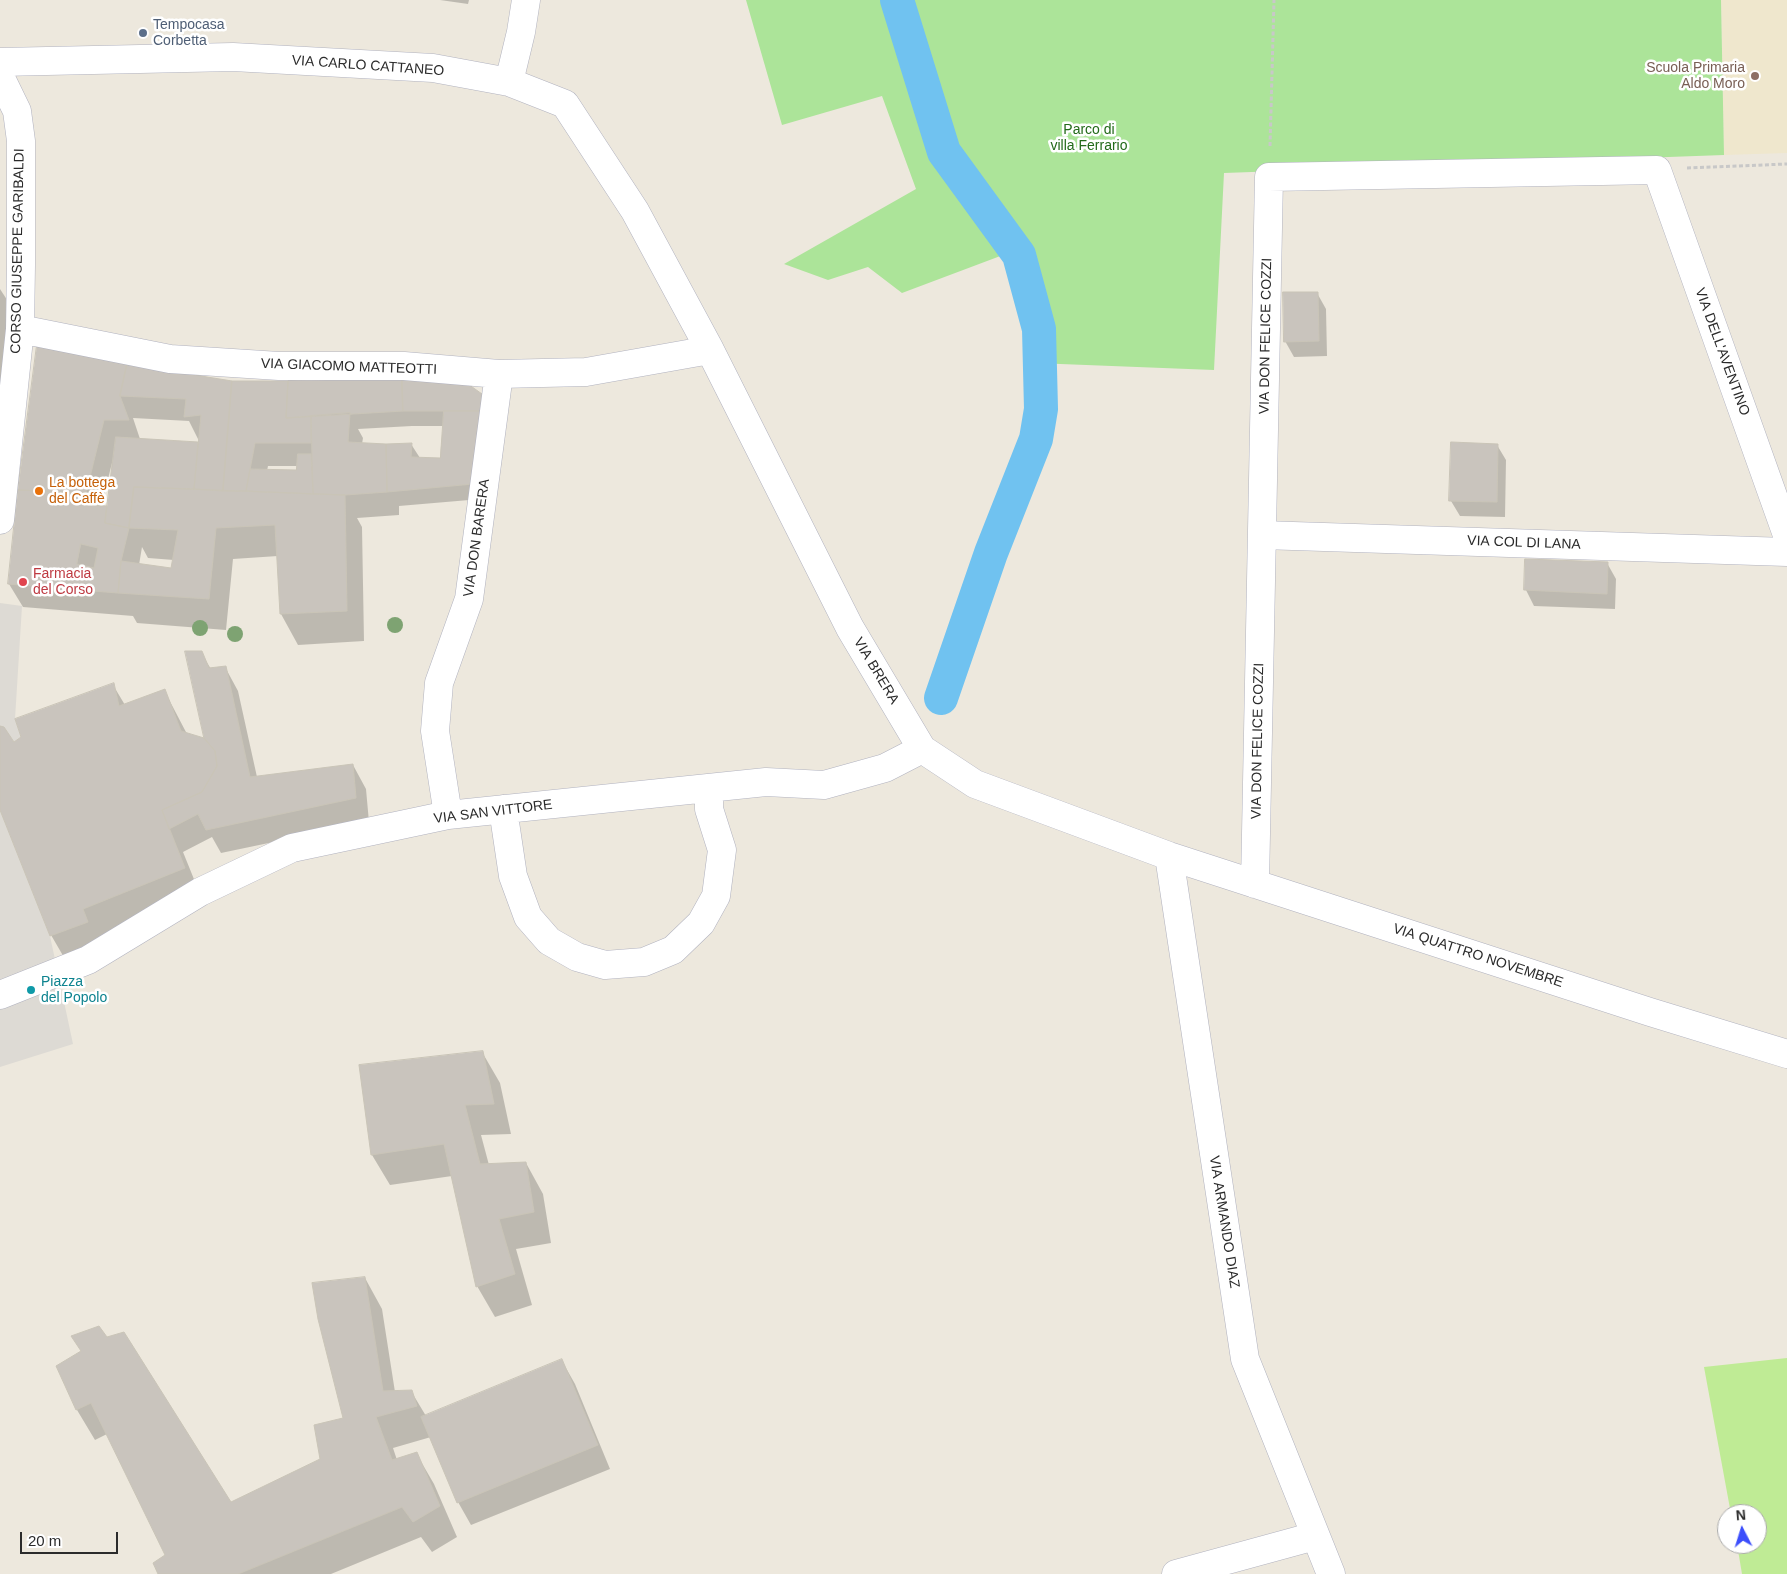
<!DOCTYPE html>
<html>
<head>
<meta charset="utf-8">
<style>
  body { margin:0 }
  #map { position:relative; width:1787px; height:1574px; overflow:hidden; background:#ede8dd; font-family:Arial,sans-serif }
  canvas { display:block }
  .north { position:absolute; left:1717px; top:1504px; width:50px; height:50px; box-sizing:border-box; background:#fff; border:1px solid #aaa; border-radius:50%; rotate:355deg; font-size:14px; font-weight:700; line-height:20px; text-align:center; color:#2b2b2b }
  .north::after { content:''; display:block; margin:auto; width:18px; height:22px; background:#3c4efb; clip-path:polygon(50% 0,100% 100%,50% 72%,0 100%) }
  .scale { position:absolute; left:20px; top:1532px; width:98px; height:22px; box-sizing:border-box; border:2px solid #2b2b2b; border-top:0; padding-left:6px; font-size:15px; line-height:18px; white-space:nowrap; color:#2b2b2b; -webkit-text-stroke:4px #fff; paint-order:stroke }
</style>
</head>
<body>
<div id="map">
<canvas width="1787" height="1574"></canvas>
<div class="north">N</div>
<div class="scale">20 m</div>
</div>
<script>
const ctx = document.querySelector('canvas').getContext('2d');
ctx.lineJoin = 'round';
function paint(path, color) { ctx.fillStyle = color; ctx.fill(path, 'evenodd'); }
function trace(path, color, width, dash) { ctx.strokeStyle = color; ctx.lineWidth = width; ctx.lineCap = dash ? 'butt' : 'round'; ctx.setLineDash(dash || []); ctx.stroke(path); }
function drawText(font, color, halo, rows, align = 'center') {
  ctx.font = font + ' Arial,sans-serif'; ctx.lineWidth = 5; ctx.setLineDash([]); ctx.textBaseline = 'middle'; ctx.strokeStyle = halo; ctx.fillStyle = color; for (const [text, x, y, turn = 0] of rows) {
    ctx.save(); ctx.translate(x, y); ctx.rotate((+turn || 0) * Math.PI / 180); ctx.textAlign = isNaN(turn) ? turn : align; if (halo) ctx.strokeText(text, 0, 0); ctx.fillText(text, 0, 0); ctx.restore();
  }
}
const education = new Path2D(`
  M 1721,0 L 1787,0 L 1787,153 L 1724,155 Z`);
const green = new Path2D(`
  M 746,0 L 1721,0 L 1724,155 L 1224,173 L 1214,370 L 1035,363 L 1033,337 L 1011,252 L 902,293 L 868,267 L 828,280 L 784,264 L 916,189 L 882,96 L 782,125 Z`);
const pitch = new Path2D(`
  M 1787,1358 L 1787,1574 L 1742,1574 L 1737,1544 L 1757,1544 L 1757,1514 L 1731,1514 L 1704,1367 Z`);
const plaza = new Path2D(`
  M 0,603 L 22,606 L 15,719 L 21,737 L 14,742 L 0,726 Z
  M 0,810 L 50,936 L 73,1044 L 0,1067 Z`);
const shadow = new Path2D(`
  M 440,0 L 469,0 L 468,4 Z
  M 0,289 L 15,312 L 0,445 Z
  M 1317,293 L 1326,309 L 1327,356 L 1294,357 L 1285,341 Z
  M 38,346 L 232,382 L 481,395 L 490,410 L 481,499 L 399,506 L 399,515 L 357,518 L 362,527 L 364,641 L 298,645 L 281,614 L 278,556 L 233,559 L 226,630 L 137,623 L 133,616 L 23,607 L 9,584 ZM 133,418 L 189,421 L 200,443 L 140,439 ZM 412,426 L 444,426 L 441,459 L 420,458 L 411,444 L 362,444 L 363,438 L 358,429 ZM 112,463 L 109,507 L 101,507 ZM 268,466 L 298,466 L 297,472 L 267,471 ZM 142,547 L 148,558 L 174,560 L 172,569 L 139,565 Z
  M 1497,445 L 1506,460 L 1505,517 L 1460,516 L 1451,501 Z
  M 1527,561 L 1607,563 L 1616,579 L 1615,609 L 1534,606 L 1526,590 Z
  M 201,653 L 211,669 L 225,667 L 238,691 L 257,777 L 353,765 L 366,789 L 369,822 L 221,853 L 212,837 L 183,852 L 202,899 L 69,966 L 51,935 L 0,807 L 0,728 L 13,743 L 113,685 L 125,705 L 164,690 L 187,734 L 208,743 Z
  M 482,1052 L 500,1083 L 511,1134 L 481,1135 L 489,1165 L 526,1163 L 543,1194 L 551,1243 L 516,1249 L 532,1305 L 495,1317 L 477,1286 L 452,1176 L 390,1185 L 372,1155 Z
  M 365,1278 L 382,1309 L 395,1392 L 411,1391 L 426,1416 L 562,1361 L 575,1384 L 610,1469 L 471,1525 L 458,1502 L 431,1437 L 393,1448 L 397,1460 L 416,1453 L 434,1484 L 457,1537 L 432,1552 L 421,1537 L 331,1574 L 159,1574 L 166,1555 L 107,1434 L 95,1440 L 77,1410 L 57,1367 L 230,1503 L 321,1460 L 344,1419 Z`);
const canal = new Path2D(`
  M 897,0 L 944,152 L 1019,255 L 1039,329 L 1041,409 L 1036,439 L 991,553 L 941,698`);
const building = new Path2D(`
  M 1283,292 L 1318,292 L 1319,341 L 1284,342 Z
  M 37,345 L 127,364 L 120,396 L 129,420 L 104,420 L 86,493 L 18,490 Z
  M 127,364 L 232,381 L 223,491 L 194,489 L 201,415 L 184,417 L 186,399 L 120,396 Z
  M 402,378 L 468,384 L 482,394 L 481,411 L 403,411 Z
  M 402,378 L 403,411 L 286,418 L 288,381 Z
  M 232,381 L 288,381 L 286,418 L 311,416 L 311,443 L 255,443 L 246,491 L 223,491 Z
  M 444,411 L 481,411 L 473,484 L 387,492 L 386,444 L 412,443 L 411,457 L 440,458 Z
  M 350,413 L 348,442 L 386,444 L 387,492 L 345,495 L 313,494 L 311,416 Z
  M 116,437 L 198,442 L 194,489 L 134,487 L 129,528 L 105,523 Z
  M 1451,442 L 1498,444 L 1497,502 L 1449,501 Z
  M 298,454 L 311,454 L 313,494 L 246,491 L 250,469 L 296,470 Z
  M 134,487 L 345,495 L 347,611 L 280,614 L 275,525 L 216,528 L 209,599 L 118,593 L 121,561 L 171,568 L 178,530 L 129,528 Z
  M 18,490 L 86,493 L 83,505 L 107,506 L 105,523 L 129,528 L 121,561 L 118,593 L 8,584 ZM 81,544 L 98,548 L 94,568 L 77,564 Z
  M 1525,559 L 1608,562 L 1607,594 L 1524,590 Z
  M 185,651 L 202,651 L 209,668 L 226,666 L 250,777 L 353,764 L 356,798 L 206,830 L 198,814 L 169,829 L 162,810 L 202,792 L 217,766 L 215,751 L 204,738 Z
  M 114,683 L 119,706 L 165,689 L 181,731 L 204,738 L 215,751 L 217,766 L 202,792 L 162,810 L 185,868 L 83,909 L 88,922 L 50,936 L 0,810 L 0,726 L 4,727 L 14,742 L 21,737 L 15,719 Z
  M 483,1051 L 494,1104 L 465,1105 L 480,1164 L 526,1162 L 534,1212 L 499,1219 L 515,1274 L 476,1287 L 444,1144 L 371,1155 L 359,1065 Z
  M 365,1277 L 383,1391 L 412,1390 L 417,1406 L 376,1417 L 392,1460 L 417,1452 L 440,1506 L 413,1522 L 402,1507 L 238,1574 L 158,1574 L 153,1563 L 165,1555 L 91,1403 L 76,1410 L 56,1366 L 81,1351 L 71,1336 L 99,1326 L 107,1337 L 124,1332 L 231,1502 L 320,1459 L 314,1425 L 343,1418 L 318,1319 L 312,1283 Z
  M 562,1359 L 598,1445 L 457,1503 L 421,1417 Z`);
const path = new Path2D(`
  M 1270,146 L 1274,0
  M 1687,168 L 1787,164`);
const minor = new Path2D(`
  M 0,62 L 233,57 L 433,68 L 509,82 L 565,104 L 635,211 L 710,350 L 850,628 L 922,749 L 975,784 L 1169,856 L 1650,1012 L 1787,1054
  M 0,76 L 17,111 L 21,141 L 21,265 L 20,329 L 0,520
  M 509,82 L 521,32 L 526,0
  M 20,329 L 170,359 L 279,366 L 404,366 L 499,374 L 586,372 L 710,350
  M 1262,535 L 1787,552
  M 503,809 L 513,876 L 528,917 L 549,941 L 577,957 L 605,965 L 644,962 L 673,950 L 701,923 L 716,896 L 722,850 L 709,809 L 709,788
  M 448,815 L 435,731 L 439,683 L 469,599 L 499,374
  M 1169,856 L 1245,1359 L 1331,1574
  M 1255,884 L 1269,177 L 1657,170 L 1787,535
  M 0,995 L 88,960 L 200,892 L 292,848 L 448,815 L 766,782 L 824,785 L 885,768 L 922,749
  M 1176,1574 L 1315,1536`);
const trees = [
  [395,625],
  [200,628],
  [235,634]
];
const markers = [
  [143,33,5,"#5c6f8a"],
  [1755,76,5,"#8d6e63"],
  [39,491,5,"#e8710a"],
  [23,582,5,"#e0444e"],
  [31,990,5,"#0f9aa8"]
];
const serviceNames = [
  ["Tempocasa",153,25],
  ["Corbetta",153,41]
];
const streetNames = [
  ["VIA CARLO CATTANEO",368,66,4],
  ["CORSO GIUSEPPE GARIBALDI",18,251,-89],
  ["VIA DON FELICE COZZI",1266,336,-89],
  ["VIA DELL'AVENTINO",1722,352,70],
  ["VIA GIACOMO MATTEOTTI",349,367,2],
  ["VIA DON BARERA",477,538,-82],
  ["VIA COL DI LANA",1524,543,2],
  ["VIA BRERA",876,671,59],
  ["VIA DON FELICE COZZI",1258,741,-89],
  ["VIA SAN VITTORE",493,812,-7],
  ["VIA QUATTRO NOVEMBRE",1478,956,18],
  ["VIA ARMANDO DIAZ",1224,1222,81]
];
const educationNames = [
  ["Scuola Primaria",1745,68],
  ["Aldo Moro",1745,84]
];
const parkNames = [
  ["Parco di",1089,130],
  ["villa Ferrario",1089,146]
];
const foodNames = [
  ["La bottega",49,483],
  ["del Caffè",49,499]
];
const healthNames = [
  ["Farmacia",33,574],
  ["del Corso",33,590]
];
const cultureNames = [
  ["Piazza",41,982],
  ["del Popolo",41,998]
];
paint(education, '#efe7cd');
paint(green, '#ace499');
paint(pitch, '#bfeb95');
paint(plaza, '#dddad4');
paint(shadow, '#0003');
trace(canal, '#70c2f0', 34);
paint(building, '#c9c4bd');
trace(building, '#c9c4b7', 1);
trace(minor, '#b1b2bf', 29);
trace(path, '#c8c8c8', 3, [4, 2.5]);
trace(minor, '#fff', 28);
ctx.fillStyle = '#7ea372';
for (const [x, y] of trees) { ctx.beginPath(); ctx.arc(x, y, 8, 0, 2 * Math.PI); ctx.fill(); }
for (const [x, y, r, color] of markers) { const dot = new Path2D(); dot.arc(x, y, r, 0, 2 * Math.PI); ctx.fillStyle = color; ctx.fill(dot); trace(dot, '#fff', 2); }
drawText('14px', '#4e5e75', '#fff', serviceNames, 'left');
drawText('14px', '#2b2b2b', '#fff', streetNames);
drawText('14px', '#785e54', '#fff', educationNames, 'right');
drawText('14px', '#236a1a', '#fff', parkNames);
drawText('14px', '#c56008', '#fff', foodNames, 'left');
drawText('14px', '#be3a42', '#fff', healthNames, 'left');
drawText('14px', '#0d838f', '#fff', cultureNames, 'left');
</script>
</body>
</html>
